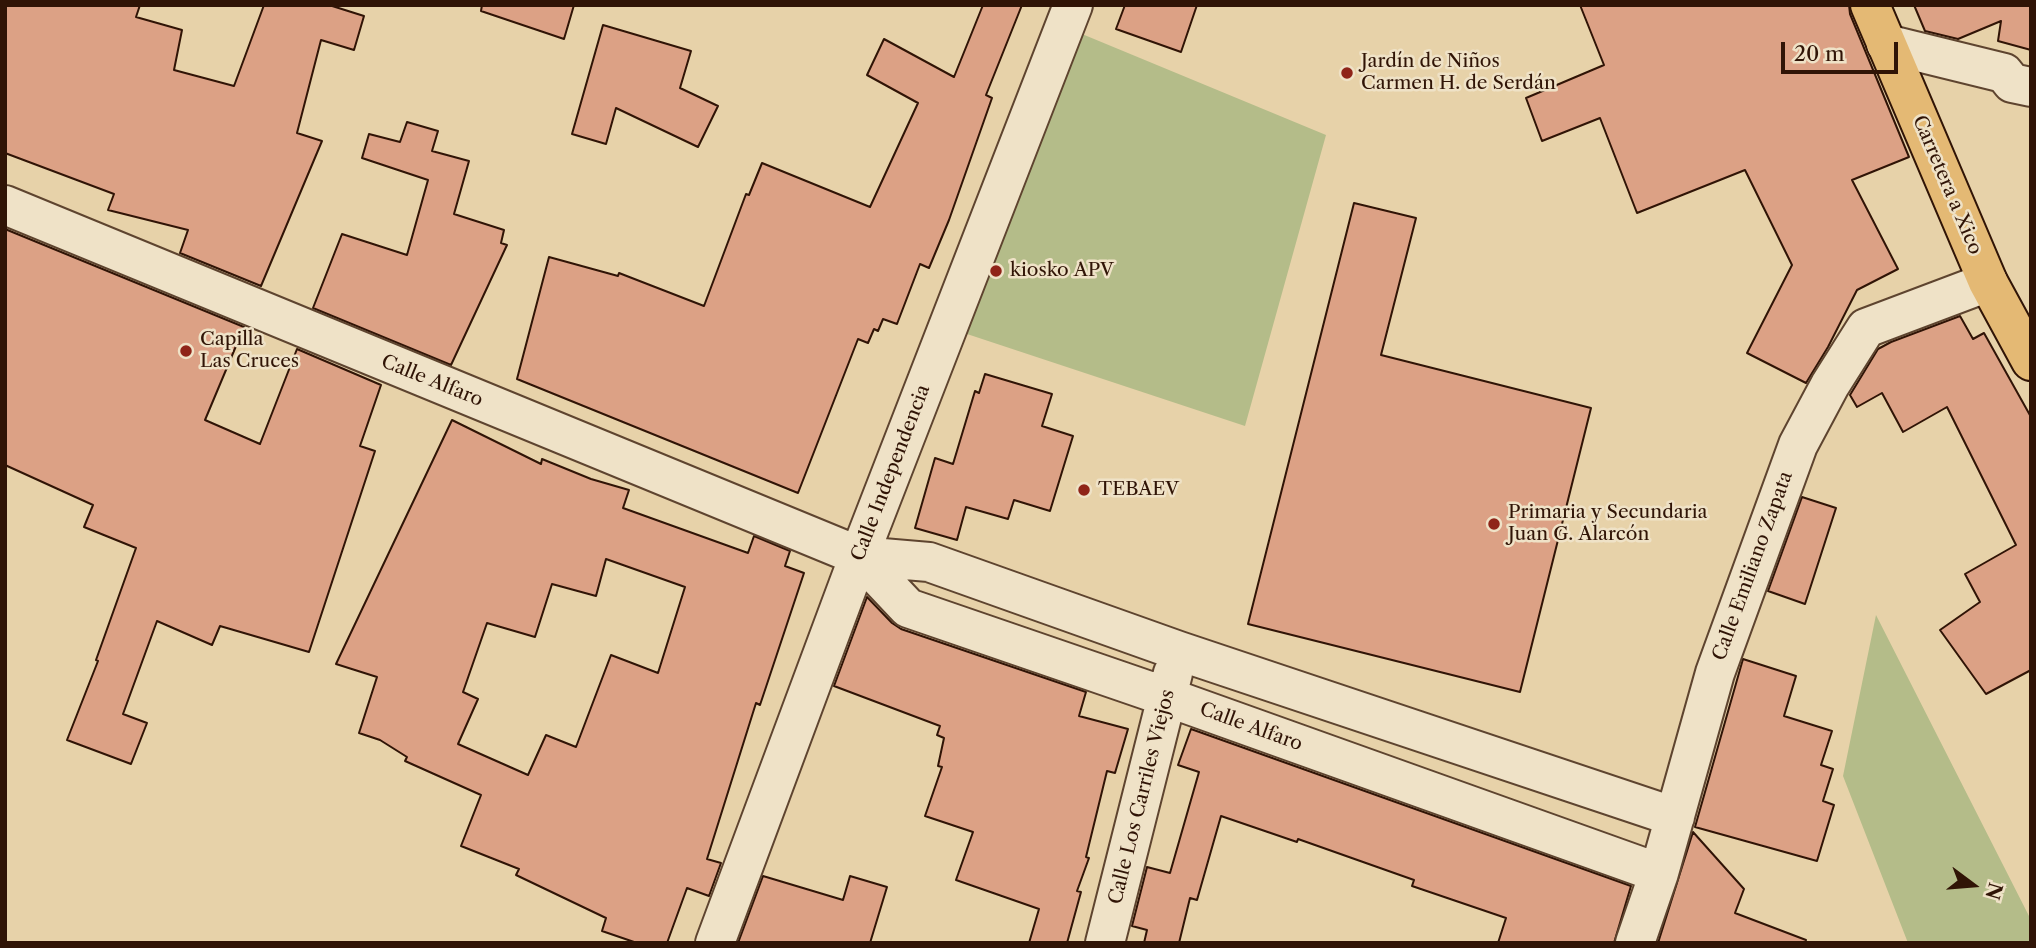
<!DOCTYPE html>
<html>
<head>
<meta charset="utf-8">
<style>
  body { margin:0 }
  #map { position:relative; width:2036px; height:948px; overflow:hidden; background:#e7d2a9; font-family:"Libre Caslon Text",serif }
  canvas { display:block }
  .frame { position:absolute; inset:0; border:7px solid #301406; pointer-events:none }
  .north { position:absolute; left:1938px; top:850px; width:70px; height:70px; -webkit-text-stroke:5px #efe2c7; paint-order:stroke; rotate:106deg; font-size:19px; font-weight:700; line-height:28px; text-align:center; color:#301406 }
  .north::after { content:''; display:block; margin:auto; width:24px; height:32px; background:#301406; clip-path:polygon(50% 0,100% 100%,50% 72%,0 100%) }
  .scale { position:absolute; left:1781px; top:42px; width:117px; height:32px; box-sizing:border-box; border:4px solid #301406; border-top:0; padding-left:9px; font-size:21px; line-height:24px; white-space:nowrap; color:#301406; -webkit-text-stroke:5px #efe2c7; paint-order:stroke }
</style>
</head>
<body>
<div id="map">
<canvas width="2036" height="948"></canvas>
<div class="frame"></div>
<div class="north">N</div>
<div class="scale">20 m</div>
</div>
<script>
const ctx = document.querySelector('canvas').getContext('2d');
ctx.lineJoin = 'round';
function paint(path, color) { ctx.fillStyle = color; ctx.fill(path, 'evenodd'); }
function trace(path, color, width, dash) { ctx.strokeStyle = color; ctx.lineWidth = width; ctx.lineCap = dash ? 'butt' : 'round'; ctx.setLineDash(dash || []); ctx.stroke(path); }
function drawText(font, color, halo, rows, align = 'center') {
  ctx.font = font + ' "Libre Caslon Text",serif'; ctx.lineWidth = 5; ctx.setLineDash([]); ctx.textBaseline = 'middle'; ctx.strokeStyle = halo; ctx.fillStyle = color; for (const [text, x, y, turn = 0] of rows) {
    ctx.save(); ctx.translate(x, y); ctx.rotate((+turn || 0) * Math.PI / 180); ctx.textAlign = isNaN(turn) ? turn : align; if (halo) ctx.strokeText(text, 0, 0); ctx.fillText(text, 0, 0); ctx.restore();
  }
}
const green = new Path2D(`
  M 1082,34 L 1326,135 L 1245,426 L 967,334 Z
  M 1876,615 L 2031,920 L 2031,943 L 1908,943 L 1843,776 Z`);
const building = new Path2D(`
  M 5,5 L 140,5 L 136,17 L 182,30 L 174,70 L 234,86 L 264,5 L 329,5 L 364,16 L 354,50 L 321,40 L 297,133 L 322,141 L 261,286 L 180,253 L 188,230 L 108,210 L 114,194 L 5,153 Z
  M 482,5 L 574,5 L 564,39 L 481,11 Z
  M 983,5 L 1022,5 L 986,95 L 992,98 L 949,220 L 929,268 L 920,264 L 897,324 L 883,319 L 878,331 L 874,329 L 868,343 L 858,339 L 798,493 L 517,379 L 549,257 L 618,276 L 619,273 L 704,306 L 746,194 L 749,195 L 762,163 L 870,207 L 918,103 L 867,75 L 884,39 L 954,77 Z
  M 1125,5 L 1197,5 L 1181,52 L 1116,29 Z
  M 1580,5 L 1849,5 L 1850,14 L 1909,157 L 1852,180 L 1898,269 L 1857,290 L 1828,347 L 1806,383 L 1747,353 L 1792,265 L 1745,170 L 1637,213 L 1600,118 L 1542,141 L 1526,98 L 1604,65 Z
  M 1914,5 L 2031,5 L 2031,50 L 1998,41 L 2001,21 L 1958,39 L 1925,31 Z
  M 603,25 L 691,51 L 680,88 L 718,106 L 698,147 L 616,108 L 606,144 L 572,134 Z
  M 407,122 L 438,131 L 432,151 L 469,161 L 454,214 L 504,230 L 501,243 L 507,245 L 451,365 L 313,308 L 342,234 L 407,255 L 428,180 L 362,158 L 369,134 L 400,142 Z
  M 1354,203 L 1416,218 L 1381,355 L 1591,408 L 1520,692 L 1248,624 Z
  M 5,229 L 244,327 L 205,420 L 260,444 L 297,349 L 381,385 L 360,446 L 375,451 L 309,652 L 220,626 L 212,645 L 157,621 L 123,714 L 147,723 L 131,764 L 67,740 L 98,661 L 96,660 L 136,548 L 84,527 L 93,505 L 5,465 Z
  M 1960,316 L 1973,339 L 1984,333 L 2031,417 L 2031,670 L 1986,694 L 1940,630 L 1980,602 L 1965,574 L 2016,545 L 1947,407 L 1903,432 L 1882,393 L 1857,407 L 1850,395 L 1878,349 L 1891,342 Z
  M 985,374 L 1052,394 L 1042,426 L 1073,436 L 1050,511 L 1014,500 L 1008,519 L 966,507 L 957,540 L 915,528 L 935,458 L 953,464 L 975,391 L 979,393 Z
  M 452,420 L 541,464 L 542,459 L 591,479 L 629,490 L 623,508 L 748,553 L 754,536 L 790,551 L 785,566 L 804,573 L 760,705 L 756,703 L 707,859 L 721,863 L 709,896 L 687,888 L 667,943 L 637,943 L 602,931 L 606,918 L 516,875 L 519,869 L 461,846 L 481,795 L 405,761 L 407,757 L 380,740 L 359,733 L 377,677 L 336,664 ZM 606,559 L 685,587 L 658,673 L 611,655 L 576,747 L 546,735 L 528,775 L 458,744 L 478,699 L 463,692 L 487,623 L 535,637 L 552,584 L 596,596 Z
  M 1802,497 L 1836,508 L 1805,604 L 1768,591 Z
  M 867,597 L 892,623 L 901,629 L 1086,692 L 1079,716 L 1128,729 L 1115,773 L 1107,771 L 1086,857 L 1089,858 L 1077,891 L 1081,892 L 1067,943 L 1029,943 L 1039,909 L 956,880 L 973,832 L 925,816 L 942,767 L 938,766 L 944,738 L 937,735 L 940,726 L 834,686 Z
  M 1743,659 L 1796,676 L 1784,716 L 1832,731 L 1821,765 L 1833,769 L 1823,801 L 1834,805 L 1817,861 L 1695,827 Z
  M 1191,729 L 1631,886 L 1614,943 L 1498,943 L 1506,918 L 1412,886 L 1414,880 L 1298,839 L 1297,842 L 1221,816 L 1197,900 L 1190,898 L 1179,943 L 1144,943 L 1147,930 L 1132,926 L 1147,867 L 1170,873 L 1199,772 L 1178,765 Z
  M 1693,832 L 1744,889 L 1735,913 L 1806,940 L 1805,943 L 1658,943 Z
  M 763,876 L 843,900 L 850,876 L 887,887 L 870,943 L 738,943 Z`);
const street = new Path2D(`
  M 1886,44 L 2004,73 L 2012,83 L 2031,87
  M 5,205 L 859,556 L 929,562 L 1179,651 L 1675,817
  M 859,556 L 908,608 L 1167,697 L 1659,873
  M 715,943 L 859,556 L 1073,5
  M 1105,943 L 1173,673
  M 1635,943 L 1659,873 L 1715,673 L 1798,445 L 1830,385 L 1866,328 L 1988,282`);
const primary = new Path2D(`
  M 1870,5 L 1988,282 L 2031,361`);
const markers = [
  [1347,73,7,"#8f2418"],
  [996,271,7,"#8f2418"],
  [186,351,7,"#8f2418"],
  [1084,490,7,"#8f2418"],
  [1494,524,7,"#8f2418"]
];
const poiNames = [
  ["Jardín de Niños",1361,62],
  ["Carmen H. de Serdán",1361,84],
  ["kiosko APV",1010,271],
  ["Capilla",200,340],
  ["Las Cruces",200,362],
  ["TEBAEV",1098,490],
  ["Primaria y Secundaria",1508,513],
  ["Juan G. Alarcón",1508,535]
];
const streetNames = [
  ["Carretera a Xico",1947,185,67],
  ["Calle Alfaro",432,381,22],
  ["Calle Independencia",891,473,-69],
  ["Calle Emiliano Zapata",1753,566,-70],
  ["Calle Alfaro",1251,727,20],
  ["Calle Los Carriles Viejos",1142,797,-76]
];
paint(green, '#b4bc89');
paint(building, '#dca185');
trace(building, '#301406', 2);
trace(street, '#5e442f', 42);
trace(primary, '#301406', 42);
trace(street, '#efe2c7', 38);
trace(primary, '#e4b974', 38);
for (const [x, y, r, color] of markers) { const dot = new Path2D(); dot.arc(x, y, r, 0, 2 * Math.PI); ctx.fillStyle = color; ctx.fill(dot); trace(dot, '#efe2c7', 2.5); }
drawText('19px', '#301406', '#efe2c7', poiNames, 'left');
drawText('19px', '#301406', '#efe2c7', streetNames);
</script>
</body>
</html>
